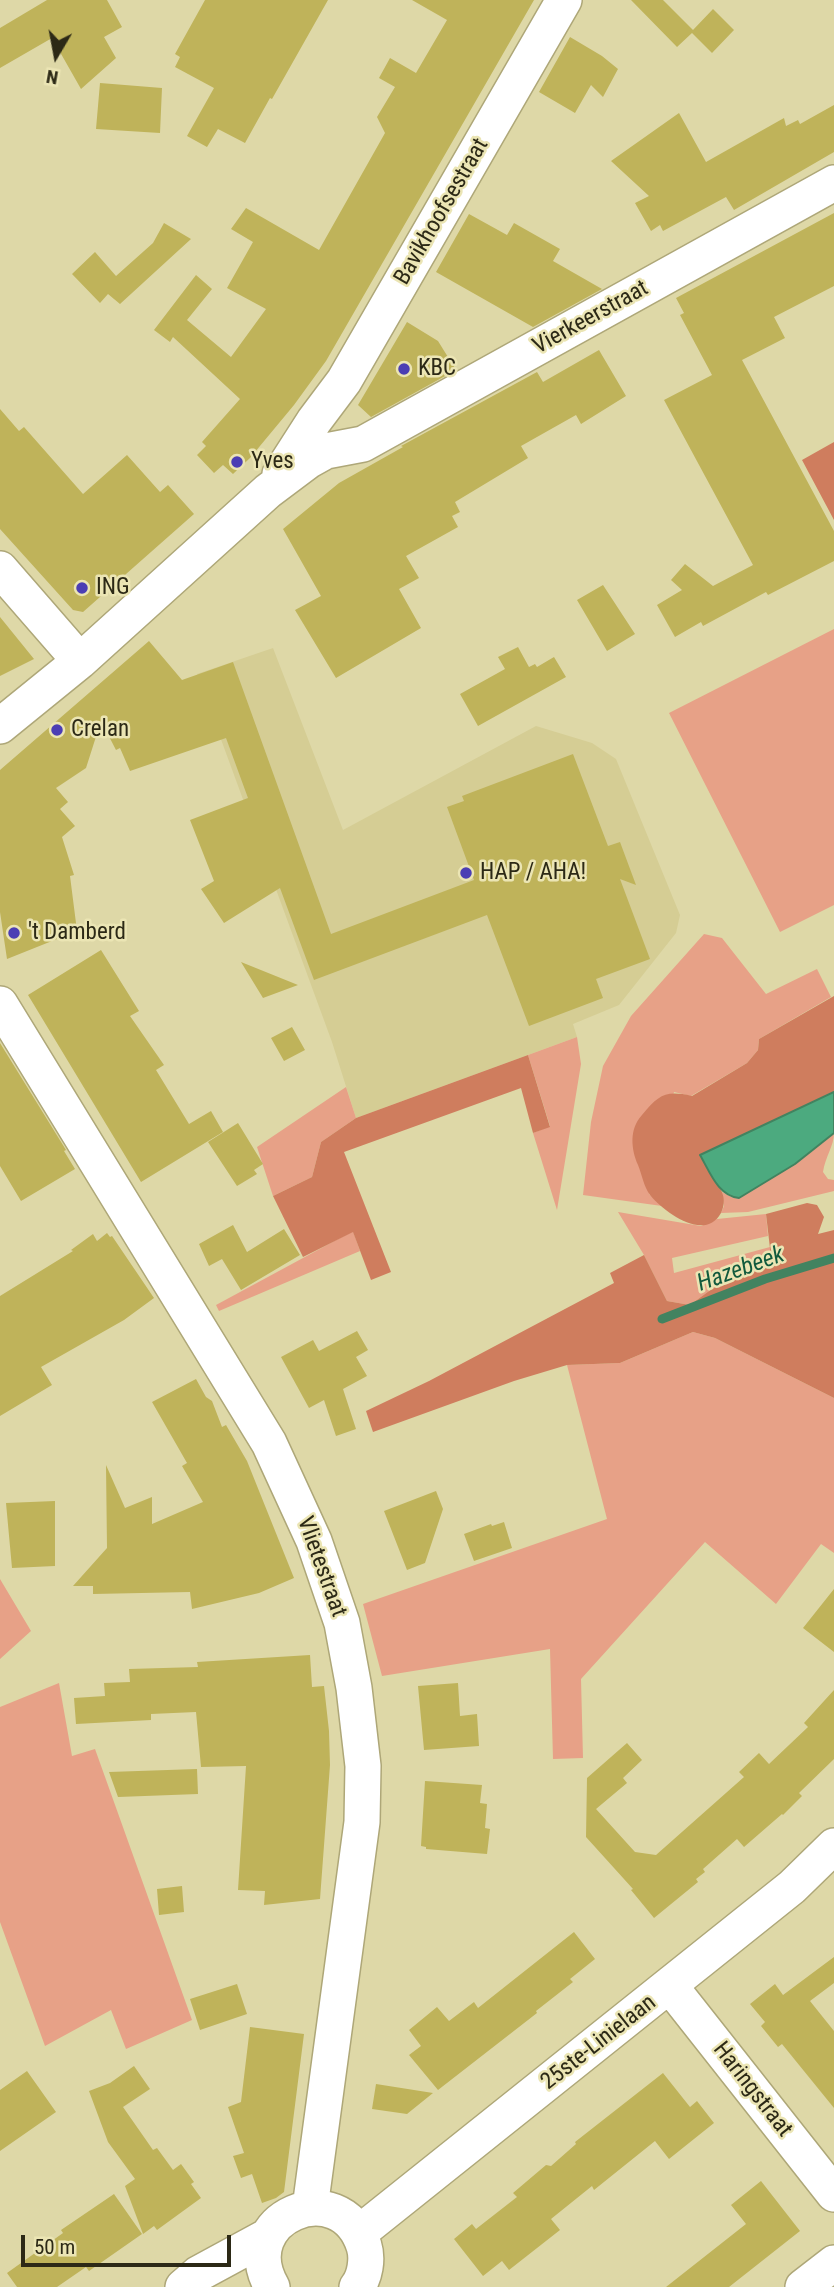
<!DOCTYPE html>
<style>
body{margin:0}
#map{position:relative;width:834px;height:2287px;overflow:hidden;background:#ded8a7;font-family:"Roboto Condensed",sans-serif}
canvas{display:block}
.north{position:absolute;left:21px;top:21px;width:70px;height:70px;-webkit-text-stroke:5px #ebe5b4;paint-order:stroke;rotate:190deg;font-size:19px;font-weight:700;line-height:28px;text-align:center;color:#2c2916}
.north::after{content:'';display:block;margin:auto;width:24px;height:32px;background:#2c2916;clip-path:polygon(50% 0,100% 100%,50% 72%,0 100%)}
.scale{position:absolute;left:21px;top:2235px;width:210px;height:32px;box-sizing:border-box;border:4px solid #2c2916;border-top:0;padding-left:9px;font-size:21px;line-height:24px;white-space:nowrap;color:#2c2916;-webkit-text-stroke:5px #ebe5b4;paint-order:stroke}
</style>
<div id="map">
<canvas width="834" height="2287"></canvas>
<div class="north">N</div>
<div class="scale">50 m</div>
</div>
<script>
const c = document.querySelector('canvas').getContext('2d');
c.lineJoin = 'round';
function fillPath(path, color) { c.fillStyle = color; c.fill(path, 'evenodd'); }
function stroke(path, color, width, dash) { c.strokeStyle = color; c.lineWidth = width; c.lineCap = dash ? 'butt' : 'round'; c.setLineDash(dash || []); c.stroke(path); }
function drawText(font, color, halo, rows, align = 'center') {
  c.font = font + ' "Roboto Condensed",sans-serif'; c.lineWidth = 5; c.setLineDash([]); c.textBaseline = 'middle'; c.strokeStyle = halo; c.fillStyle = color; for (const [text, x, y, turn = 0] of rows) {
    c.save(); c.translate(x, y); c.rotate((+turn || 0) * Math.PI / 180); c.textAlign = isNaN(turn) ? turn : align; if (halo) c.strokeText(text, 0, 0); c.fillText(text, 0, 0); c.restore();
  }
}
fillPath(new Path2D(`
 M273,648L343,830L536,726L592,743L616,759L680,915L676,933L619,1005L573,1024L577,1037L356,1118L332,1042L197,674Z`), '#d5cd94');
fillPath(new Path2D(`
 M834,629V905L780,932L669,713Z
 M704,934L722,938L766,994L817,969L831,997L759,1039L758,1050L747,1063L691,1096L674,1092L649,1194L662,1206L583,1195L591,1122L603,1066L631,1016Z
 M577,1037L581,1064L557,1210L533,1133L550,1126L528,1055Z
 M346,1087L356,1118L321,1142L312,1177L273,1196L257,1147Z
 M834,1133C834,1146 825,1157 823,1172L828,1179L834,1180V1191L748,1212L721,1213L724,1206L722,1192L732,1197L739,1198L795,1164Z
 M618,1212L701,1226L717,1219L766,1214L768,1236L672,1258L674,1273L770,1247L772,1256L724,1280L690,1305L667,1301L644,1255Z
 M353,1231L360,1251L219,1311L216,1305Z
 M693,1332L715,1338L834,1398V1553L821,1544L776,1604L705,1542L581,1679L583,1758L553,1759L550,1649L382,1676L363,1604L607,1519L567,1365L620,1363Z
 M0,1579L31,1631L0,1659Z
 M59,1683L72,1756L95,1749L192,2020L126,2049L111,2010L45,2046L0,1922V1707Z`), '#e7a187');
fillPath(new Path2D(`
 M834,442V520L802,460Z
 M834,996V1092L700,1155C707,1167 717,1180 722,1192C725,1200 724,1206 721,1213C705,1242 665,1213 650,1195C644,1187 642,1175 638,1165C631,1149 629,1129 642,1115C659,1095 665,1090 692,1096L747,1063L758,1050L759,1039Z
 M528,1055L550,1127L533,1133L521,1088L344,1152L391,1272L371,1280L353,1232L303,1257L273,1196L312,1177L321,1142L356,1118Z
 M807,1203L817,1205L824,1217L818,1234L834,1230V1398L715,1338L693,1332L620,1363L567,1365L514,1381L373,1432L366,1411L429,1381L614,1283L610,1273L644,1255L667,1301L690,1305L724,1280L771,1257L766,1214Z`), '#cf7d5e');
const water = new Path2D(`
 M834,1092V1133L795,1164L739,1198C718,1196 710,1172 700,1155Z`);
fillPath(water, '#4caa7f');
stroke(water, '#428360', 2);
stroke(new Path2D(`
 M662,1319L765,1279L834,1258`), '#428360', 9);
fillPath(new Path2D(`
 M47,0H107L122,27L104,37L116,58L81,89L52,38L0,68V28Z
 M205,0H328L272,99L270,98L245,143L218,129L207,147L187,136L214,88L175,67L180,57L175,54Z
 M412,0H534L326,361L294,405L250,458L233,474L223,465L214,473L197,455L206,446L202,442L240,399L173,337L170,342L154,330L196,275L212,289L187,320L231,357L266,309L227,288L253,242L231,229L246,208L319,250L385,133L377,117L395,87L379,78L390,58L416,73L447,20Z
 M631,0H663L693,30L713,9L734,30L712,53L692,33L677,47Z
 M570,37L602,56L618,69L603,97L591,85L575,113L539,92Z
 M100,83L162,88L160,133L96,129Z
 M834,105V152L734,210L726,197L663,231L660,225L651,231L635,203L649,196L611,161L679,113L706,162L784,118L786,126L798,120L800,124Z
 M834,213V286L774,317L785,338L742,360L834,531V561L768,595L766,592L703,626L701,622L675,637L657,605L682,590L671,580L685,564L713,586L753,565L664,400L712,375L680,315L684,313L676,298Z
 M469,214L507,235L514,223L560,249L553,261L602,289L533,327L436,272Z
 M164,223L191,239L120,304L108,294L100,303L72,274L95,252L116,276L153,243Z
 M407,322L438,341L456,370L371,417L358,405Z
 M599,350L626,396L581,424L576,415L521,446L528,458L455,502L460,512L452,516L458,527L406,556L419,578L399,589L421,628L336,678L295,610L321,596L283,529L339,483L403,447L401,446L537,372L543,382Z
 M0,409L19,431L24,427L83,494L127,455L160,492L168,485L194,514L83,612L73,610L0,529Z
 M603,585L635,634L607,651L577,600Z
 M0,617L34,659L0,676Z
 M149,641L182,680L233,662L331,934L474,880L447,807L464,801L462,796L573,754L608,846L620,842L636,885L620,879L650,959L596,979L603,998L529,1026L487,915L314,980L280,888L224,923L201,889L214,881L190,820L248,798L226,738L130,771L120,748L116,750L101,721L86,768L56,788L68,802L60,809L75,826L62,837L74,875L70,876L77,931L7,959L0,912V770Z
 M518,647L529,667L535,664L537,667L554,657L566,677L478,726L460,694L505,669L498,657Z
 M101,950L139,1011L130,1016L164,1065L156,1070L189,1124L211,1111L223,1132L141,1182L28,995Z
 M241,962L298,985L263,998Z
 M292,1027L305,1050L284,1061L271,1038Z
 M0,1043L66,1150L64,1151L75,1169L21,1201L0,1166Z
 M238,1123L263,1164L254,1170L257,1174L237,1186L208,1142Z
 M233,1225L247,1252L284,1229L300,1255L241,1290L222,1259L209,1266L199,1244Z
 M107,1233L110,1237L112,1236L154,1298L124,1320L41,1367L52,1385L0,1416V1296L73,1251L71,1250L93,1234L97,1241Z
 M357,1331L368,1350L356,1357L367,1376L343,1389L356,1429L336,1436L324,1400L309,1408L281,1357L313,1340L319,1351Z
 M196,1379L206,1397L212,1401L222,1427L226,1425L247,1461L294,1578L259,1593L192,1609L190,1592L93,1594V1586H73L107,1548L106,1465L125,1508L152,1497V1524L203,1502L182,1466L187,1463L152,1402Z
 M436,1491L443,1509L425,1563L407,1570L384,1511Z
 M55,1501V1566L12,1568L6,1503Z
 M504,1522L512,1548L474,1561L464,1534L491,1524L492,1526Z
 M834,1589V1652L803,1628Z
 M310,1655L312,1687L324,1686L329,1731L330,1765L320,1899L264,1905L265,1891L238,1890L246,1766L201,1767L196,1712L151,1714V1720L76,1724L74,1698L105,1696L104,1683L130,1682L129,1669L198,1667L197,1662Z
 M458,1683L460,1716L477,1714L479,1746L424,1750L418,1686Z
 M834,1690V1759L799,1793L802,1796L783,1815L782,1814L744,1847L737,1839L703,1869L705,1872L696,1879L698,1882L654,1918L631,1890L633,1889L586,1837L587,1778L627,1743L642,1760L623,1778L627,1783L596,1809L635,1852L656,1855L744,1777L739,1772L759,1753L769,1764L808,1727L804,1723Z
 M197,1769L198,1794L118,1797L109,1772Z
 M425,1781L482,1785L480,1803L487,1804L485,1828L490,1829L487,1854L426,1849V1847L421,1846Z
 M182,1886L184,1912L159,1915L157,1889Z
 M574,1932L595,1959L570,1979L573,1982L536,2011L537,2013L438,2090L409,2055L421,2046L409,2030L437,2007L449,2021L474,2002L478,2008Z
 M834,1957V1983L810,2001L834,2031V2108L782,2044L778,2047L761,2026L765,2022L750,2004L775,1984L783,1995Z
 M237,1984L247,2014L200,2030L190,1999Z
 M250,2027L304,2034L284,2192L276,2198L262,2203L252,2174L241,2178L233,2156L244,2153L228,2107L241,2102Z
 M134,2066L150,2089L123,2107L153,2150L157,2148L173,2170L181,2164L194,2182L191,2184L201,2198L157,2230L154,2226L143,2234L125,2186L135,2179L108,2142L89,2091L110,2083Z
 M27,2071L56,2112L0,2151V2090Z
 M663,2073L690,2107L697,2101L714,2123L669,2159L655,2141L594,2190L592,2186L551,2219L560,2230L509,2270L502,2261L483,2276L454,2239L472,2224L476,2229L517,2197L513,2193L546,2165L551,2166L576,2144L575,2142Z
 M376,2084L433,2093L407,2114L372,2109Z
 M761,2181L800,2231L729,2287H666L746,2224L731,2205Z
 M114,2194L142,2234L89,2271L86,2267L57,2287H17L7,2273L63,2233L61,2230Z`), '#bfb35a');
const minor = new Path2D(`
 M280,474L314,421L344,381L564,0
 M0,569L80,661
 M0,726L80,661L268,491L308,461L326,451L363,444L834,183
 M0,1004L269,1443L314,1541L342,1623L354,1688L363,1766L362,1822L310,2208
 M670,1986L834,2194
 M359,2233L792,1887L834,1846
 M183,2287L198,2274L268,2236
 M272,2287C232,2218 340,2172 364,2246C368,2259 365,2277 357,2287
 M803,2287L834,2263`);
stroke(minor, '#aea778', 38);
stroke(minor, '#fff', 35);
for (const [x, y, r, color] of [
 [404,369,7,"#4b3eb4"],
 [237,462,7,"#4b3eb4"],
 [82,588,7,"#4b3eb4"],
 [57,730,7,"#4b3eb4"],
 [466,873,7,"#4b3eb4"],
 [14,933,7,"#4b3eb4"]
]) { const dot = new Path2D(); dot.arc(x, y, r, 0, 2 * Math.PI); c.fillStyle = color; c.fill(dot); stroke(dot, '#ebe5b4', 2.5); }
drawText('23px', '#2c2916', '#ebe5b4', [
 ["Bavikhoofsestraat",442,212,-60],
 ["Vierkeerstraat",591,318,-29],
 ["Vlietestraat",321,1567,70],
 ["25ste-Linielaan",599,2043,-38],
 ["Haringstraat",752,2090,52]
]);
drawText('23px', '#2c2916', '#ebe5b4', [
 ["KBC",418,369],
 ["Yves",251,462],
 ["ING",96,588],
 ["Crelan",71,730],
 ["HAP / AHA!",480,873],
 ["'t Damberd",28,933]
], 'left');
drawText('italic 24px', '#115a3d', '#ebe5b4', [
 ["Hazebeek",741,1270,-20]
]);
</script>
